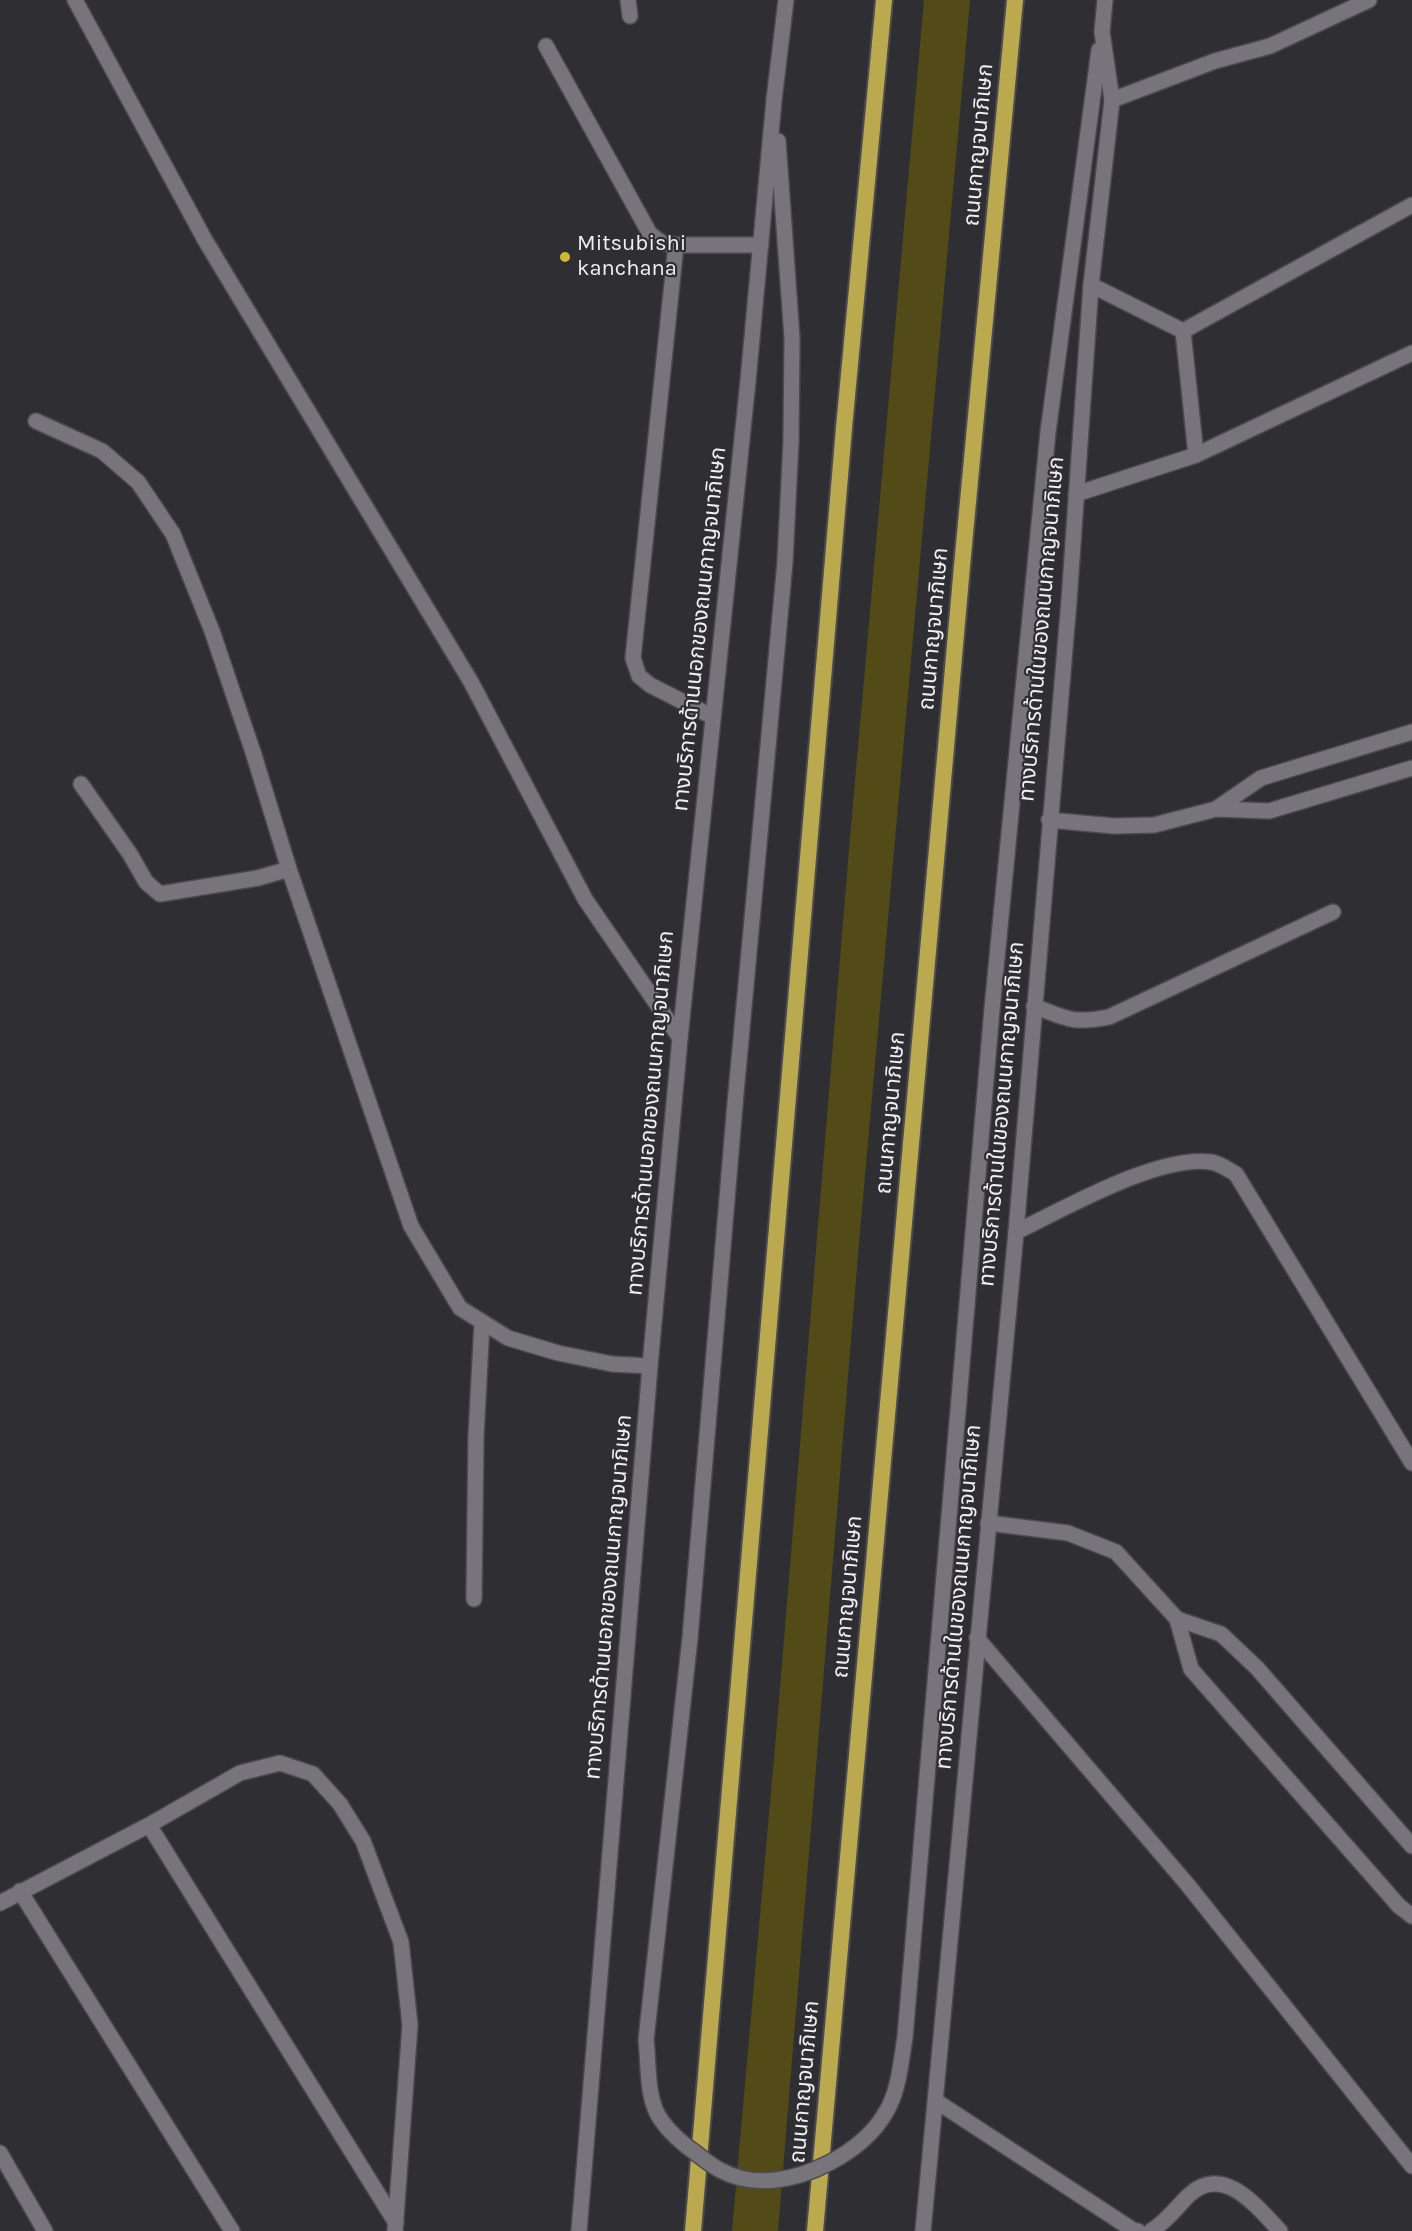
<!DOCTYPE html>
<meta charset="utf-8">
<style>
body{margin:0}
canvas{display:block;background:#2f2e33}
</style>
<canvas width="1412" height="2231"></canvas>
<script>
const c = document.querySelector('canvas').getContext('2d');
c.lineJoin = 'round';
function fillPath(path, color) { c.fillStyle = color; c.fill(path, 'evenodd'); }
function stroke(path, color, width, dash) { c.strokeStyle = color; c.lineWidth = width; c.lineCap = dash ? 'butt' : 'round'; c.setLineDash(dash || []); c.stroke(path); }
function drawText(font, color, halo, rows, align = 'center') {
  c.font = font + ' Karla,"Noto Sans Thai",sans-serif'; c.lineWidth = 4.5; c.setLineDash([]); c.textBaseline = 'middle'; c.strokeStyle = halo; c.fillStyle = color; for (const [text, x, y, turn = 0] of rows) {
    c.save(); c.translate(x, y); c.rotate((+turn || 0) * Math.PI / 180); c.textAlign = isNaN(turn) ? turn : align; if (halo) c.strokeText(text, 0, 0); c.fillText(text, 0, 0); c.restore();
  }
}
fillPath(new Path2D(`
 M924,0H970L859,1243L778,2231H732L777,1724L849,849Z`), '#524a17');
const service = new Path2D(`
 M75,0L205,240L471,682L585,899L680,1038
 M628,0L630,16
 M546,46L650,234L662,243L676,245H761
 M676,245L633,658L639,676L650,685L713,717
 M1183,331L1412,205
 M1196,455L1412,353
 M1076,494L1196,455L1183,331L1091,285
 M149,1825L396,2223
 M20,1891L232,2231
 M0,1903L149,1825L240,1773L280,1763L313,1774L340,1804L363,1841L401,1942L410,2025L395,2231
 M0,2153L45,2231`);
const minor = new Path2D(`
 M1112,100L1215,61L1270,46L1369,0
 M36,421L102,451L138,482L173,534L212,631L253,752L289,869L411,1226L460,1308L508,1338L558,1353L612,1364L650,1366
 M81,784L130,854L146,882L160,894L258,878L289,869
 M1216,809L1261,778L1412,732
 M1049,820L1114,826L1154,825L1216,809L1269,811L1412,768
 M1034,1006C1067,1019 1073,1024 1109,1017L1333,912
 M1016,1232C1066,1208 1157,1155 1211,1162C1219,1163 1229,1170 1236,1174L1412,1463
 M988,1523L1068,1533L1116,1552L1177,1619L1191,1669L1399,1906L1412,1916
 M474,1599L476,1436L482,1323
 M1177,1619L1221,1634L1257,1668L1412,1846
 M977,1638L1187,1884L1412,2166
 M936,2101L1133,2230L1138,2231
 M1151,2231C1166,2222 1176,2208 1188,2196C1223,2162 1257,2207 1280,2231`);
const secondary = new Path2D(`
 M992,1009L1048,432L1099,50
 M735,1104L785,562L791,441L792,338L778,141
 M579,2231L650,1366L680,1038L748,381L774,100L786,0
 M923,2231L1016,1232L1069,601L1091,285L1112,100L1102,32L1105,0`);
const trunk = new Path2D(`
 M693,2231L844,428L884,0
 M815,2231L962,566L1015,0`);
stroke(service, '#4b4a4f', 18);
stroke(minor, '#4b4a4f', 18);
stroke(secondary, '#4b4a4f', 18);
stroke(trunk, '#4b4a4f', 20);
stroke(service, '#77757b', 15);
stroke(minor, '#77757b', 15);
stroke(secondary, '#77757b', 15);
stroke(trunk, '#baa94e', 16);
const secondaryBridge = new Path2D(`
 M735,1104L690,1638L646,2040C649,2064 646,2099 661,2120C671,2134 684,2145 697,2154C705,2160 712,2166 720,2170C755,2189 796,2180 829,2163C852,2151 873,2135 886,2112C899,2091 901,2061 905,2037L992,1009`);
stroke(secondaryBridge, '#4b4a4f', 18, []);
stroke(secondaryBridge, '#77757b', 15);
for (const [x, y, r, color] of [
 [565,257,6,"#ceb837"]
]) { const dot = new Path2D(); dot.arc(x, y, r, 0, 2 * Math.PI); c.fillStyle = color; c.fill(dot); stroke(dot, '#2f2e33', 2); }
drawText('22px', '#f0eff3', '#2f2e33', [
 ["ถนนกาญจนาภิเษก",979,145,-85],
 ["ทางบริการด้านนอกของถนนกาญจนาภิเษก",700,629,-84],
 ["ถนนกาญจนาภิเษก",934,629,-85],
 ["ทางบริการด้านในของถนนกาญจนาภิเษก",1042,629,-85],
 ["ทางบริการด้านนอกของถนนกาญจนาภิเษก",651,1113,-85],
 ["ถนนกาญจนาภิเษก",891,1113,-85],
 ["ทางบริการด้านในของถนนกาญจนาภิเษก",1002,1114,-85],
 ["ทางบริการด้านนอกของถนนกาญจนาภิเษก",609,1597,-85],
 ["ถนนกาญจนาภิเษก",848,1597,-85],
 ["ทางบริการด้านในของถนนกาญจนาภิเษก",959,1597,-85],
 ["ถนนกาญจนาภิเษก",805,2082,-85]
]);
drawText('22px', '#f0eff3', '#2f2e33', [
 ["Mitsubishi",577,244],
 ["kanchana",577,269]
], 'left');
</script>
